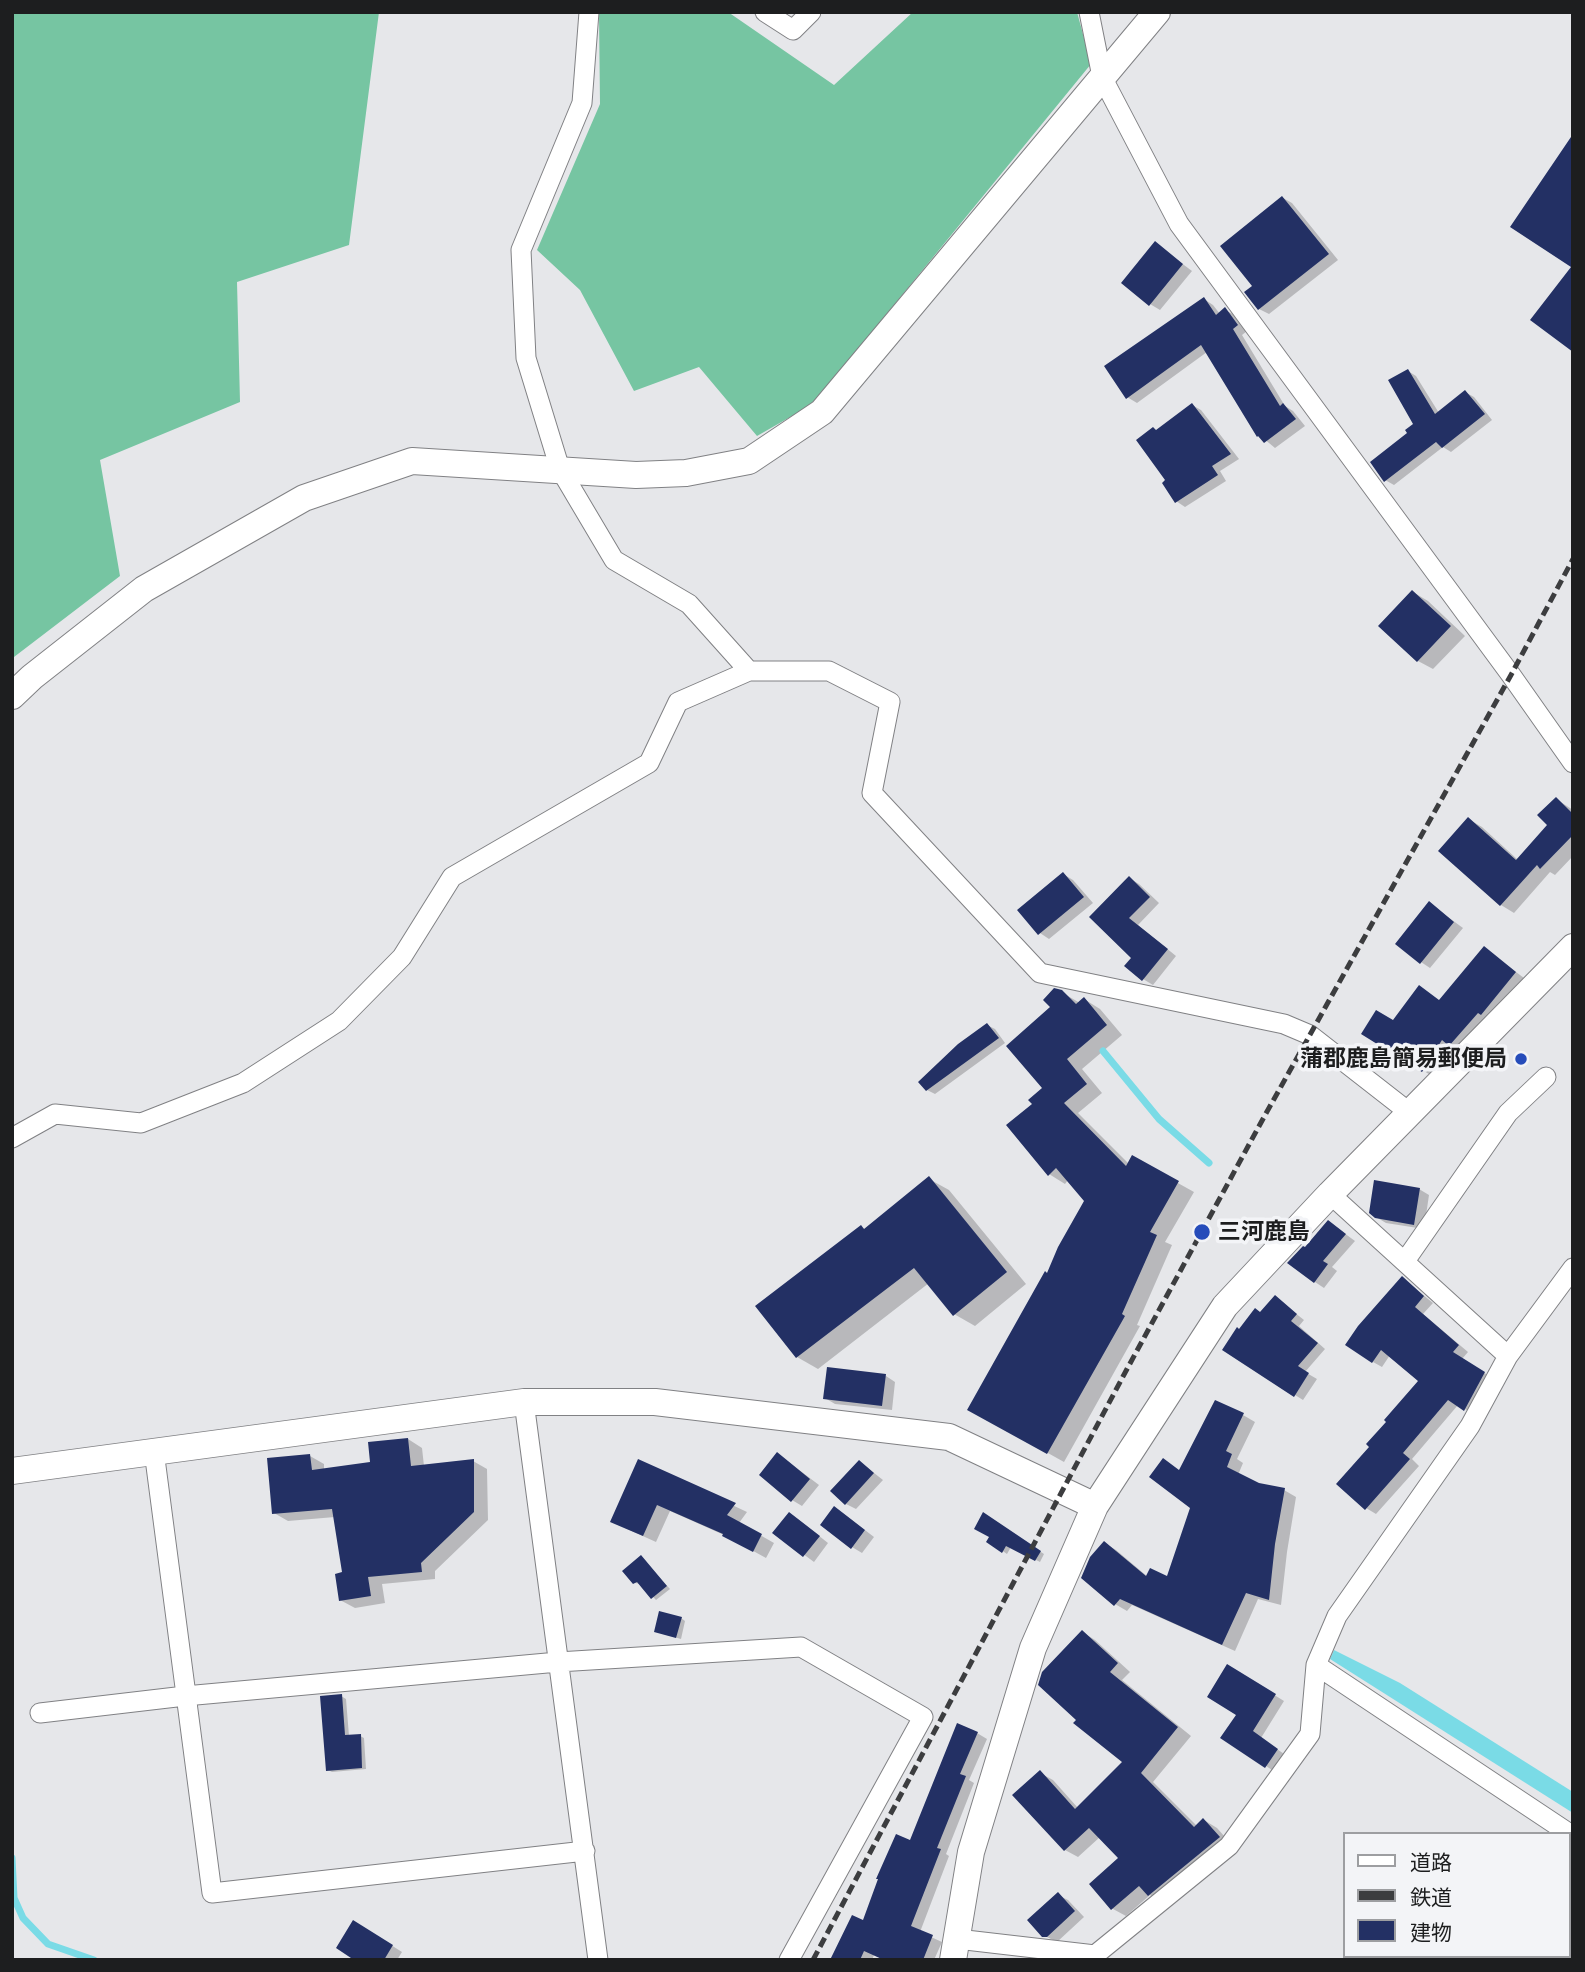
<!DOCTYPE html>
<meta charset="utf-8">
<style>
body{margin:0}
#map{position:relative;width:1585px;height:1972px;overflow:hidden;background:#e6e7ea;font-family:"Open Sans","Noto Sans JP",sans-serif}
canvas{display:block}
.frame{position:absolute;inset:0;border:14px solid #1d1e1f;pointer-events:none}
.legend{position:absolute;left:1343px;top:1832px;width:228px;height:126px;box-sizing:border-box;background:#f3f4f7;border:2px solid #9d9ea1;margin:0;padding:9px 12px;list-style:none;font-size:21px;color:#1d1e1f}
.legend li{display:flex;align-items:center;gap:14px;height:35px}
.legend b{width:35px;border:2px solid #9d9ea1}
</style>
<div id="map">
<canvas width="1585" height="1972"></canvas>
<div class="frame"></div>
<ul class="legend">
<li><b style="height:9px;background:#fff"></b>道路</li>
<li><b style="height:9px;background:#3c3d3f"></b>鉄道</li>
<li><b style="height:19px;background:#233064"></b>建物</li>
</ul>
</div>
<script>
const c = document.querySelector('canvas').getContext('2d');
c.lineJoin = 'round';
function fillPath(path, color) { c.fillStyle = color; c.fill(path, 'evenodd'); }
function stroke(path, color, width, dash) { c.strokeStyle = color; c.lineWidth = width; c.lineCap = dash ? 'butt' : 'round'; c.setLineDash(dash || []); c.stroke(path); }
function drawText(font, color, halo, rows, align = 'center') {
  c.font = font + ' "Open Sans","Noto Sans JP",sans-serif'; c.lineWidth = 7; c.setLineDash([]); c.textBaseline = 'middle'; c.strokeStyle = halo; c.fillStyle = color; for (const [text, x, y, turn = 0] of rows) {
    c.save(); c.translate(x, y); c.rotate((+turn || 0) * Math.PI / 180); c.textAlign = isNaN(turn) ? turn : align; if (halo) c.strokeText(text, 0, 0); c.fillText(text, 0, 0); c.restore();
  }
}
fillPath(new Path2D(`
 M12,12H379L349,245L237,282L240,402L100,460L120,576L14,657L12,656Z
 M599,12H728L834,85L913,12H1077L1091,64L813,404L757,436L699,367L634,391L580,290L537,250L600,104Z`), '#76c5a2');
fillPath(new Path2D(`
 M1334,1650L1400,1683L1573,1792V1813L1330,1659Z`), '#7adbe6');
fillPath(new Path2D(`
 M1283,198L1292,203L1338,260L1269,314L1259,309L1255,286Z
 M1156,244L1192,271L1160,310L1150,304Z
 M1204,299L1213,305L1220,314L1225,310L1235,315L1247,331L1242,335L1285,406L1293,411L1305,426L1275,448L1263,438L1207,352L1137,403L1127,397Z
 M1408,371L1416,376L1439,413L1465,392L1474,397L1492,420L1451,452L1443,447L1394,485L1385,480L1416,425Z
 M1192,405L1201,410L1239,459L1220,471L1226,481L1185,507L1176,501L1168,481L1157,431Z
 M1413,592L1428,601L1465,636L1433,669L1418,661Z
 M1556,799L1573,810V856L1555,875L1550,872L1514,913L1501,905L1468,819L1482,827L1518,860L1549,825Z
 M1063,874L1073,880L1093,903L1049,939L1040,933Z
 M1129,878L1139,884L1159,903L1138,925L1176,956L1153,985L1143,979L1133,958L1091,917Z
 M1430,904L1463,928L1430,968L1421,962Z
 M1484,948L1524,978L1460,1050L1451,1045L1432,1076L1363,1033L1441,1002Z
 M1061,992L1080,1003L1084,999L1100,1009L1122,1035L1082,1069L1102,1093L1078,1113L1129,1164L1133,1158L1194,1192L1165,1242L1172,1245L1137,1325L1140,1326L1064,1462L969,1409L1048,1275L1086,1201L1068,1180L1065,1184L1049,1174L1034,1104L1045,1088L1053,1007Z
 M987,1025L995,1029L1005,1043L935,1094L927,1090Z
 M929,1179L949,1190L1026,1284L975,1326L954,1314L929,1283L818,1369L797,1357L861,1227L866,1230Z
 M1419,1189L1429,1195L1424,1229L1386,1223L1376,1217Z
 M1329,1222L1355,1241L1332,1267L1337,1271L1324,1288L1315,1282L1306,1249Z
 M1402,1278L1433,1303L1423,1314L1468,1352L1462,1359L1494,1379L1475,1415L1458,1405L1412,1459L1419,1466L1376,1514L1366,1508L1372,1447L1420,1380L1390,1355L1382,1367L1373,1362Z
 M1275,1297L1304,1320L1299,1326L1325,1349L1305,1372L1317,1379L1303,1400L1295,1395L1240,1331L1261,1313Z
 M886,1376L895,1382L892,1410L835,1404L825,1398Z
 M1243,1415L1255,1422L1237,1459L1243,1463L1238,1475L1258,1484L1284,1490L1296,1497L1287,1552L1281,1605L1258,1599L1235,1651L1132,1605L1127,1611L1115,1604L1104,1543L1116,1550L1148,1577L1168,1579L1192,1508L1181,1471Z
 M408,1439L422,1448L424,1466L473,1461L487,1469L488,1520L435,1571V1579L382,1584L385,1603L355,1608L340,1600L344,1574L335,1517L288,1521L274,1513L310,1456L324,1464V1470L372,1463Z
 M778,1454L819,1485L802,1506L792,1500Z
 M639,1461L747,1512L739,1523L774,1543L766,1558L724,1535L670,1511L656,1542L625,1528Z
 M860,1462L883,1480L856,1509L846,1504Z
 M844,1514L874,1537L862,1553L852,1547Z
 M984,1515L1044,1554L1040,1562L1011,1547L1007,1554L988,1541L991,1537Z
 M799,1520L828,1543L814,1562L775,1533Z
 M641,1557L670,1589L656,1600L641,1584L635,1583Z
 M681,1618L685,1621L681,1639L660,1633Z
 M1082,1632L1095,1640L1130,1672L1122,1680L1191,1736L1153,1782L1197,1826L1204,1820L1217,1828L1232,1845L1162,1903L1150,1895L1126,1916L1113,1909L1091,1884L1121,1859L1100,1837L1078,1857L1065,1850L1040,1773L1053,1780L1078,1808L1125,1762Z
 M1228,1666L1284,1701L1261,1738L1287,1756L1275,1772L1223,1737L1238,1714Z
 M341,1696L346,1699L349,1736H360L364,1738L366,1769L332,1772L328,1770Z
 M977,1733L987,1739L969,1780L974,1783L946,1854L949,1856L920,1932L942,1942L934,1960H885L874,1955L872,1960H832L864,1923Z
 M1058,1895L1068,1900L1084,1917L1057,1942L1043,1935Z
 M364,1928L402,1952L397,1960H357Z`), '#0003');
stroke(new Path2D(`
 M1103,1051L1159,1119L1209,1163
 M12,1858L14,1898L23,1918L48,1944L94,1960`), '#7adbe6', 7);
fillPath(new Path2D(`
 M1573,134V352L1530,320L1571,267L1510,227Z
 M1282,196L1329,254L1258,310L1244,292L1252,286L1220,246Z
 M1155,241L1183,264L1149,306L1121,283Z
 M1204,297L1216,315L1225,307L1238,325L1233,329L1280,406L1283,403L1296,419L1264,443L1258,436L1257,437L1201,345L1126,399L1104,366Z
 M1408,369L1435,414L1465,390L1485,414L1442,448L1436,442L1384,482L1370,462L1407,433L1405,430L1413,424L1388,380Z
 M1192,403L1231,454L1212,466L1218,475L1175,503L1162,483L1165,480L1136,440L1153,427L1156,430Z
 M1412,590L1451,626L1417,662L1378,626Z
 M1556,797L1573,814V835L1540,869L1537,865L1500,906L1438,851L1468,817L1516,860L1547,825L1537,815Z
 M1063,872L1084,897L1038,935L1017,910Z
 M1129,876L1150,897L1129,918L1168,949L1142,981L1124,966L1131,958L1089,917Z
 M1429,901L1454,922L1420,964L1395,944Z
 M1484,946L1516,972L1481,1015L1478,1013L1449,1046L1442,1040L1422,1072L1361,1034L1376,1010L1393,1020L1419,985L1439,1000Z
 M1054,988L1062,990L1076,1004L1084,997L1107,1025L1067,1059L1087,1084L1064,1103L1126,1166L1132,1155L1179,1181L1150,1232L1157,1235L1122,1314L1125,1316L1047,1454L967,1410L1045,1271L1047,1273L1058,1247L1084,1201L1056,1168L1048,1176L1006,1125L1032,1104L1028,1100L1042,1088L1006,1046L1050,1007L1043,1000Z
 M987,1023L999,1038L926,1091L918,1082L958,1044Z
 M929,1176L1007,1272L953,1316L914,1268L796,1358L755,1306L861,1225L864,1229Z
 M1374,1180L1420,1188L1414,1225L1375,1218L1369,1213Z
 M1328,1220L1346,1234L1323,1261L1328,1264L1314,1283L1287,1263L1303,1246L1305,1247Z
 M1402,1276L1424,1296L1415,1307L1459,1345L1453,1352L1485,1372L1464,1411L1448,1400L1403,1453L1410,1459L1365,1510L1336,1484L1369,1447L1366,1444L1386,1422L1384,1420L1418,1381L1381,1350L1372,1363L1345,1345L1358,1326Z
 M1275,1295L1297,1314L1291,1321L1318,1343L1298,1366L1309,1373L1294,1397L1222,1350L1237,1327L1239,1329L1255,1308L1260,1312Z
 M827,1367L886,1374L882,1406L823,1399Z
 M1215,1400L1244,1413L1226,1451L1232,1454L1227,1467L1259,1483L1285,1488L1275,1544L1269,1600L1246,1593L1222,1645L1120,1599L1114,1606L1081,1578L1090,1557L1104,1541L1146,1576L1150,1568L1167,1576L1190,1508L1149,1477L1163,1458L1179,1470Z
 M408,1438L411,1466L474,1459V1512L421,1563L422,1572L368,1577L371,1596L339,1601L335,1574L342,1572L332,1509L272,1514L267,1458L310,1454L312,1470L370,1462L368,1442Z
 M777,1452L810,1479L791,1502L759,1475Z
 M638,1459L736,1503L727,1515L762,1534L753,1552L722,1536L723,1534L657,1505L643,1536L610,1522Z
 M859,1460L874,1473L845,1505L830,1491Z
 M834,1506L865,1530L851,1549L820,1525Z
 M789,1512L820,1536L803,1557L772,1533Z
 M983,1512L1041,1551L1035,1561L1006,1546L1002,1553L986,1542L989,1537L974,1529Z
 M641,1555L667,1586L651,1599L637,1582L633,1584L622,1571Z
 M659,1611L682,1617L676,1638L654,1632Z
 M1082,1630L1118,1663L1110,1672L1178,1727L1141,1773L1194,1827L1203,1818L1220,1837L1148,1896L1139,1886L1111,1910L1089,1884L1118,1858L1089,1828L1064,1851L1012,1795L1040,1770L1075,1809L1122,1762L1073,1723L1076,1720L1038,1685L1042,1672Z
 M1227,1664L1276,1694L1253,1731L1278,1749L1265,1768L1220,1738L1236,1715L1207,1697Z
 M342,1694L345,1735L361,1734L362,1768L326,1771L320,1696Z
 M957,1723L978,1732L960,1774L966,1776L937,1848L941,1849L911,1926L933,1935L923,1960H884L864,1951L860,1960H830L852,1915L863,1920L878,1879H876L896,1834L910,1840Z
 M1058,1892L1075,1911L1047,1937H1042L1027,1920Z
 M353,1920L393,1945L384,1960H354L336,1948Z`), '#233064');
const street = new Path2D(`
 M589,12L582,103L521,250L526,358L560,469L614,560L689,604L749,671H829L890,702L872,793L1040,973L1284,1024L1310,1035L1410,1113
 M765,12L793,30L811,12
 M1089,12L1102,77L1179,224L1511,675L1573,763
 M12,1138L55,1114L141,1123L243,1083L339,1021L402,957L452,877L649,763L678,702L749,671
 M1330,1194L1508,1356
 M1405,1261L1508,1113L1546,1077
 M524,1402L598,1960
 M154,1451L212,1893L585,1851
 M1316,1665L1573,1836
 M40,1713L185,1696L558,1662L801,1647L923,1717L789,1960
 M957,1939L1095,1955L1229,1846L1310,1734L1316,1665L1337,1616L1470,1426L1508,1356L1573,1268`);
const secondary = new Path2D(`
 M12,696L32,677L144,589L304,498L412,461L636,475L686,473L749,461L822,412L1157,12
 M12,1471L524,1402H655L949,1437L1095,1506
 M953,1960L971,1852L1033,1648L1095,1506L1225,1306L1330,1194L1573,947`);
stroke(street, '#808184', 21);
stroke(secondary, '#808184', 28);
stroke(street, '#fff', 19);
stroke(secondary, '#fff', 26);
stroke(new Path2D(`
 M813,1960L1127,1369L1264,1117L1511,675L1573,559`), '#3c3d3f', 5, [10, 5]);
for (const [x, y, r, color] of [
 [1521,1059,7,"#264cba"],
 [1202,1232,9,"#264cba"]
]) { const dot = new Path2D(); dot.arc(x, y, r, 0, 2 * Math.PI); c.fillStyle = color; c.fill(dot); stroke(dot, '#f3f4f7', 2.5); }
drawText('bold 23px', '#1d1e1f', '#f3f4f7', [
 ["蒲郡鹿島簡易郵便局",1507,1059],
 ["三河鹿島",1218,1232,"left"]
], 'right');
</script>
